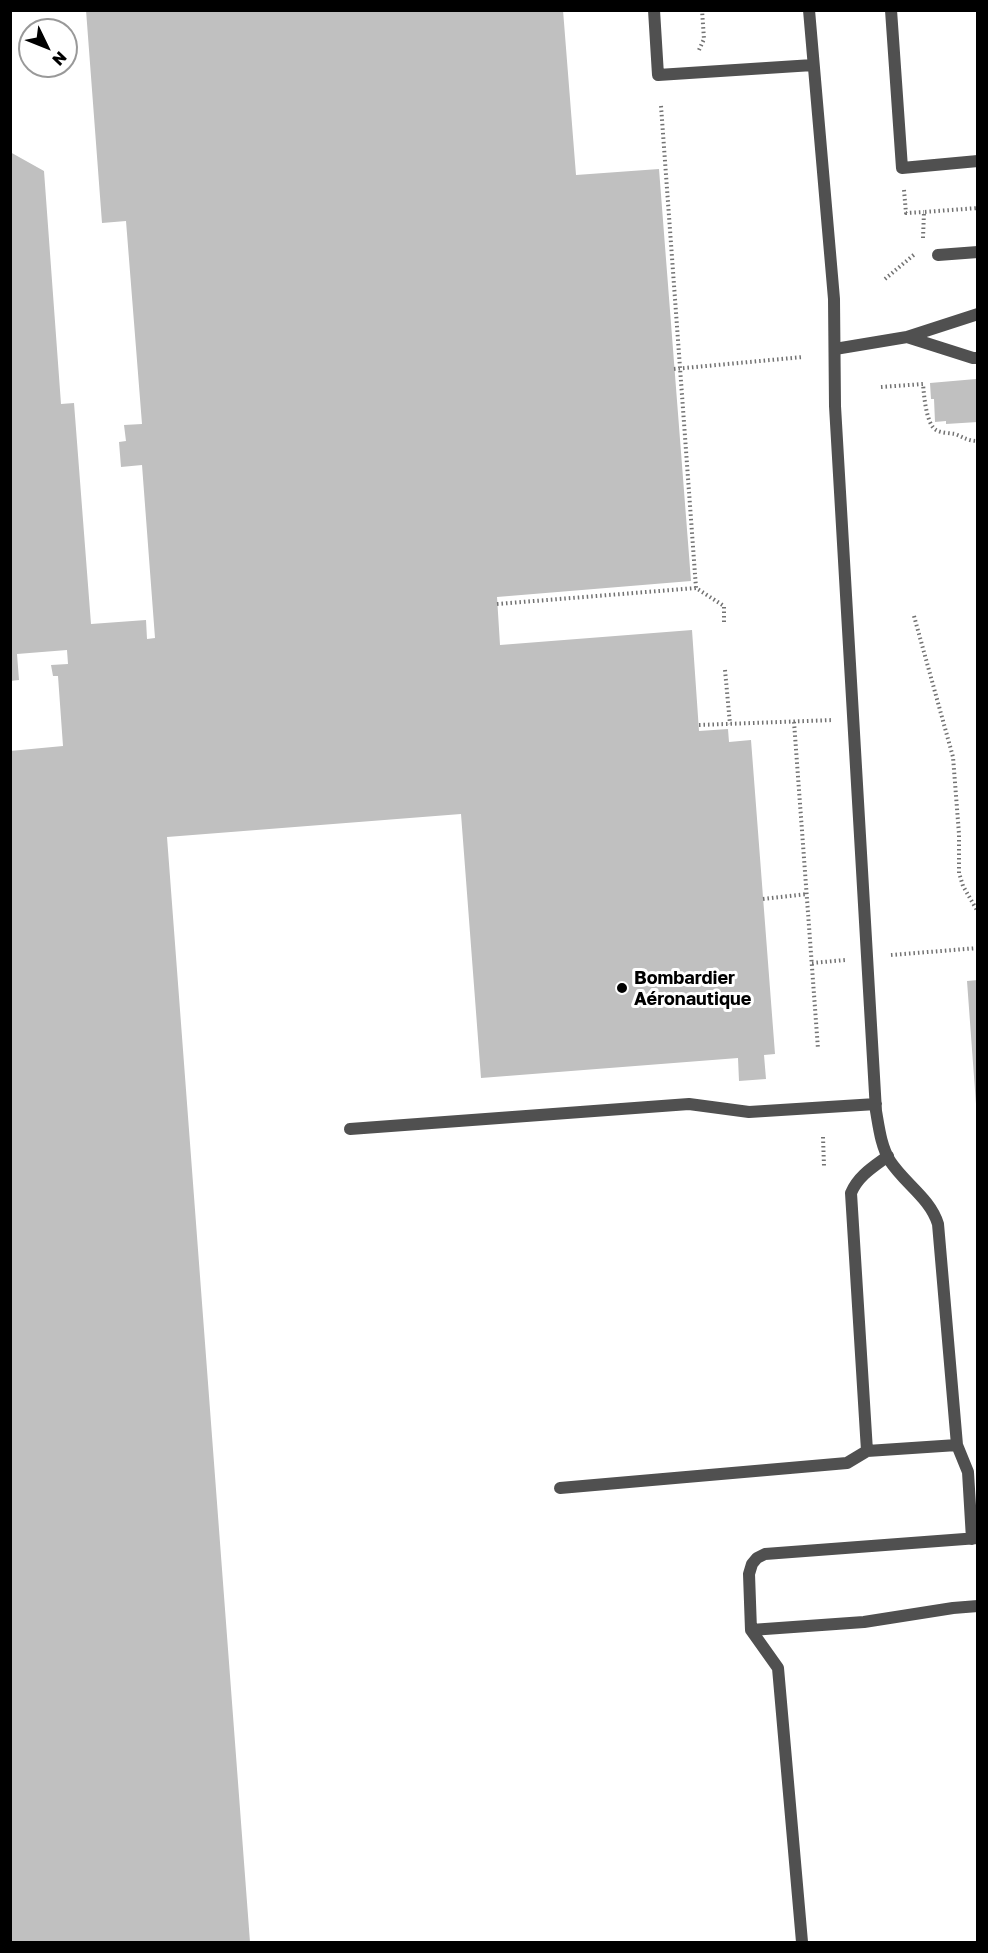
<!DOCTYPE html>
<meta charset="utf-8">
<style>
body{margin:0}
#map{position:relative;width:988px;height:1953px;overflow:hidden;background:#fff;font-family:"Golos Text",sans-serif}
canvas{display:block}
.frame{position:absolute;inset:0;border:12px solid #000;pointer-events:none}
.north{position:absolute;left:18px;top:18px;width:60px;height:60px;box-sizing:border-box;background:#fff;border:2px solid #999;border-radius:50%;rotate:133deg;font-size:16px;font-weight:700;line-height:24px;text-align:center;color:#000}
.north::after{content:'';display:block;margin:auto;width:21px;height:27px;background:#000;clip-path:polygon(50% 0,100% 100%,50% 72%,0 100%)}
</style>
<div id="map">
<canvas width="988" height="1953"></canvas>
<div class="frame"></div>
<div class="north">N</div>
</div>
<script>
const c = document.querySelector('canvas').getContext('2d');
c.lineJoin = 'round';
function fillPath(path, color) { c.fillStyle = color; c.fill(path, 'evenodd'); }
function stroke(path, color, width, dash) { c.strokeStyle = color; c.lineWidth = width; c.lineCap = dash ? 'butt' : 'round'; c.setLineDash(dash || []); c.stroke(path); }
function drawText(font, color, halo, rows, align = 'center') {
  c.font = font + ' "Golos Text",sans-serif'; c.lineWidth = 6; c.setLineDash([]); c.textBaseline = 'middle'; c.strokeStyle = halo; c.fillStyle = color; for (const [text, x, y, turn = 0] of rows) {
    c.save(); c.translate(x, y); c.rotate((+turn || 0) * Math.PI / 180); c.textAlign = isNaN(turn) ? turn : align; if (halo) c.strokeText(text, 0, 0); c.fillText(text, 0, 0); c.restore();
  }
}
fillPath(new Path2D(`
 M86,10H563L576,175L659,169L691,581L497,597L500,645L692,630L699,731L728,729L729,742L751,740L775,1054L764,1055L766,1079L739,1081L738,1058L481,1078L461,814L167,837L250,1942H10V751L63,746L58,676H53L51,665L68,664L67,650L17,654L19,680L10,681V152L44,171L61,404L74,403L91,624L146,620L147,639L155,638L142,465L121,467L119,442L126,441L124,425L142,424L126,221L102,223Z
 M976,379L978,422L946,424V421L935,422L934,399H931L930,383Z
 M978,980V1104H976L967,981Z`), '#c0c0c0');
stroke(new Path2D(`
 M699,50L704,39L702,10
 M661,106L696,588
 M904,190L906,213L924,212
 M923,238L924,212L978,208
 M885,279L916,253
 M674,369L803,357
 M881,387L923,384C924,395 926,424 936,430C941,433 949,433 955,434C963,437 968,441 978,441
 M497,604L696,588L724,606V624
 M914,616L953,757L959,834V873L963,886L978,912
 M725,670L730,724
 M794,722L818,1049
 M699,725L833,720
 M763,899L807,894
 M891,955L978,948
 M812,963L845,960
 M823,1137L824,1166`), '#727272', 4, [1.5, 3]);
stroke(new Path2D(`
 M654,10L658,75L813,65
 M809,10L834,299L835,406L876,1111C879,1128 881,1146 890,1161C905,1184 930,1198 938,1224L957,1445L968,1472L972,1539
 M891,10L902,168L978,161
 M938,255L978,252
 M907,337L973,358H978
 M835,349L907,337L978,314
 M350,1129L689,1104L749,1112L876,1104
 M888,1156C873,1167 858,1176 851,1193L867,1451L957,1445
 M560,1488L847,1463L867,1451
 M751,1630L864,1622L953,1608L978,1606
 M802,1942L778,1668L751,1630L749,1574L752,1564L757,1558L765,1554L978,1538`), '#505050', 12);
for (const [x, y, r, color] of [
 [622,988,6,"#000"]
]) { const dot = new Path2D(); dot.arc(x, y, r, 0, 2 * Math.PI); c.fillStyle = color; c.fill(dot); stroke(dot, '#fff', 2); }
drawText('bold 18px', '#000', '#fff', [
 ["Bombardier",634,978],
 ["Aéronautique",634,999]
], 'left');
</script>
